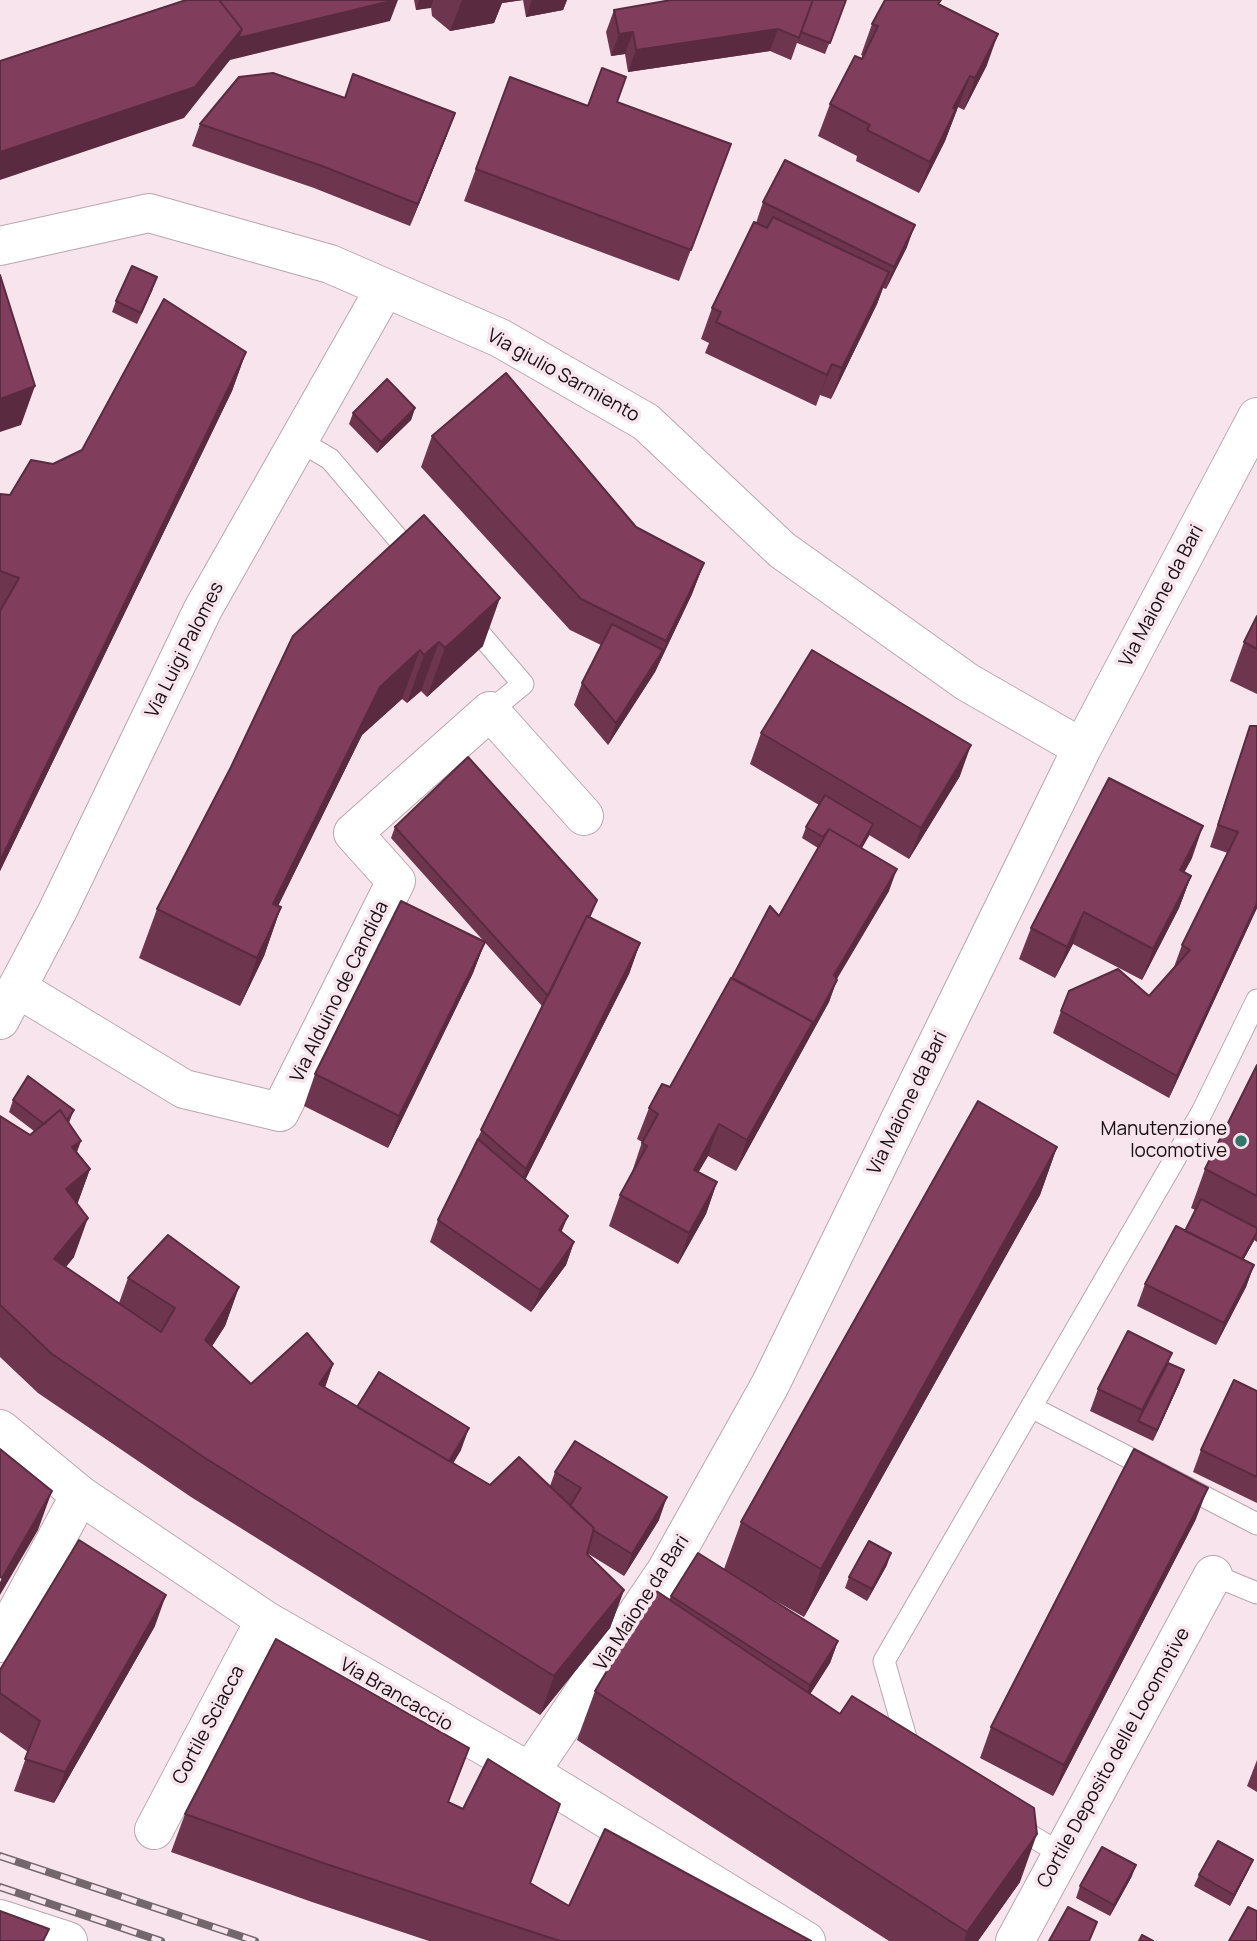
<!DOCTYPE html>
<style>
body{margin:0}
canvas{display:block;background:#f8e4ec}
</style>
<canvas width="1257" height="1941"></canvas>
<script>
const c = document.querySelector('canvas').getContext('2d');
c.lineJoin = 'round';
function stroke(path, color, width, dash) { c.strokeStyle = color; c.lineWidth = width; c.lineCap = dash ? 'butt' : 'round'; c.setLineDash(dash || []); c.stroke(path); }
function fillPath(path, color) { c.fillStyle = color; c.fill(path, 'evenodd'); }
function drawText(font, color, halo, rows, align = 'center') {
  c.font = font + ' Manrope,sans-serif'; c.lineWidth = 7; c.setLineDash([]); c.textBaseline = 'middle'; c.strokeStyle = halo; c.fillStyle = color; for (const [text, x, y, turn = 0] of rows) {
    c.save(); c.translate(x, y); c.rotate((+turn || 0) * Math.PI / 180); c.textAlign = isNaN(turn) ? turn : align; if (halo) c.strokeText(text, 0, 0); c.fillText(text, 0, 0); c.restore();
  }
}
const service = new Path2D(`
 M298,440L330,459L417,561
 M468,620L523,684L490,711
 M1031,1407L1257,1524
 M1213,1575L1257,1593
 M910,1752L884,1661L1202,1112L1257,1000
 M1012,1824L1061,1854`);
const minor = new Path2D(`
 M0,246L149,213L330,264L500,338L646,422L782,550L967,682L1082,748
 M17,988L184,1089L280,1112L396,881L353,833L490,711L584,816
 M0,1020L57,912L203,609L385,288
 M0,1429L80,1495L265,1620L530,1772L806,1941
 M0,1643L80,1495
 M530,1772L666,1571L770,1385L1082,748L1257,417
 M154,1830L265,1620
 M0,1919L68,1941
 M1015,1941L1213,1575`);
stroke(service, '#baa7ae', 23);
stroke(minor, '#baa7ae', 40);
stroke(service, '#fff', 21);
stroke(minor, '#fff', 38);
const rail = new Path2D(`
 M0,1856L255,1941
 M0,1887L161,1941`);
stroke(rail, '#74676c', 8);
stroke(rail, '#f8e4ec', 5, [16]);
fillPath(new Path2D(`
 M414,0H523L502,3L494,23L450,31L432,16L431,7L416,10Z
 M523,0H567L563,10L526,17Z
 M846,0L825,54L797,43L791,60L770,51L628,72L625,54L611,56L606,32L614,10Z
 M939,4L987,65L964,110L958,107L945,141L919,193L856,161L857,156L818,136L830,104L863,56L861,55L872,24Z
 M353,74L447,135L410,226L314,188L192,146L200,124L345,97Z
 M510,77L588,106L617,102L731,144L679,281L464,201Z
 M763,202L907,247L886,289L883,288L877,304L831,399L820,395L816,406L705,353L709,343L701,339L712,308L756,223Z
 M153,289L137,324L112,312L116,301Z
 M246,352L232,391L0,871V494L10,495L53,464L82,450Z
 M415,408L411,420L377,453L349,424L353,413Z
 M432,436L636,527L704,563L692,594L655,672L608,745L574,705L582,683L601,645L570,630L421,467Z
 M424,515L483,646L427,697L421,691L407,703L402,699L362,735L278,906L281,907L264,956L240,1006L139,958L157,909Z
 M1257,616V694L1230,681L1244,642Z
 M1250,726H1257V908L1169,1098L1053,1033L1061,1011L1149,996L1174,967L1182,945L1228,853L1210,847Z
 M761,733L960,776L909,859L869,835L862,848L889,891L837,979L829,1002L736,1171L708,1156L698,1172L717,1182L706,1214L678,1264L609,1226L620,1195L631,1175L642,1142L637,1139L649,1108L670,1087L732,978L779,916L818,848L802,838L806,827L819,805L750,764Z
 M395,827L597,900L590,918L640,943L629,974L525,1180L562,1233L574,1242L566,1265L531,1312L430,1242L438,1220L542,1006L391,838Z
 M1192,858L1184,873L1191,876L1179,908L1142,980L1073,944L1055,978L1019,959L1031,928Z
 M485,942L473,973L388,1148L304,1106L315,1074Z
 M1257,1065V1242L1254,1240L1243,1260L1254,1265L1246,1287L1216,1345L1137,1306L1145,1284L1185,1231L1195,1210L1191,1208L1205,1169Z
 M13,1100L74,1110L69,1123L77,1152L90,1169L77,1204L74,1257L66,1267L119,1303L128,1278L239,1287L225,1326L212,1346L251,1384L333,1364L325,1388L357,1407L461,1450L453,1463L490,1485L550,1486L555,1472L659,1520L624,1576L587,1553L624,1590L610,1628L540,1715L191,1497L38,1393L0,1357V1116L30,1135L34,1131L9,1112Z
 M1057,1147L1040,1195L804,1617L760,1592L838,1641L830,1663L810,1694L1020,1882L978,1941H889L577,1740L595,1691L669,1600L671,1596L724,1569L741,1522Z
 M1172,1353L1168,1363L1180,1382L1153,1441L1090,1411L1098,1389Z
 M1257,1391V1503L1193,1472L1201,1450Z
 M1196,1519L1053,1796L980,1758L991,1727Z
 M887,1565L867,1601L845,1588L849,1577Z
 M155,1626L54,1803L14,1791L28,1752L0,1732V1670Z
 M1257,1760V1792L1247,1786Z
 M449,1803L530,1883L569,1906L811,1941H429L312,1902L171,1852L185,1814Z
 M1253,1860L1248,1871L1230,1906L1194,1886L1199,1875Z
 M1132,1876L1110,1916L1076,1898L1080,1886Z`), '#6e354f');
fillPath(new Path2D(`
 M395,0H398L390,21L230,60L184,118L0,180V152L242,29Z
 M419,0H433L431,8L416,10Z
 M462,0H523L502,3L494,23L450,31Z
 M532,0H567L563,10L526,17Z
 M778,29L770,51L628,72L636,50Z
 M633,32L625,54L611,56L619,34Z
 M998,34L987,65L964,110L975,78Z
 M970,76L945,141L919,193L930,162L953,108Z
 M455,113L447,135L410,226L418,204Z
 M915,225L907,247L886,289L894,267Z
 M889,272L877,304L831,399L842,368Z
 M246,352L232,391L0,871V861Z
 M832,364L820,395L816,406L827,375Z
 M35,386L21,425L0,432V399Z
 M415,408L411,420L377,453L381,442Z
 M704,563L692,594L655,672L608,745L616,723L663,650Z
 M500,598L483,646L427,697L445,648Z
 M439,642L421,691L407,703L424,655Z
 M420,650L402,699L362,735L255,953L273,904L380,687Z
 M971,745L960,776L909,859L921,828Z
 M873,824L869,836L850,868L854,857Z
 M1203,826L1192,858L1168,901L1180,870Z
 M897,869L889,891L825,998L834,975Z
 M1191,876L1179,908L1142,980L1153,949Z
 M1257,903V908L1169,1098L1177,1076Z
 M281,907L264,956L240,1006L257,958Z
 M1084,912L1073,944L1055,978L1067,947Z
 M485,942L473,973L388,1148L399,1116Z
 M640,943L629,974L515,1200L526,1169Z
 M837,980L829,1002L736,1171L747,1140Z
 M719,1124L708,1156L682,1201L694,1170Z
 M81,1141L67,1180L72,1147Z
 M1057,1147L1040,1195L804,1617L821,1569Z
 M90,1169L76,1208L66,1189Z
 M717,1182L706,1214L678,1264L689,1233Z
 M568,1216L559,1238V1230Z
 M88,1218L74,1257L40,1297L54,1259Z
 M1257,1232L1254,1241L1232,1280L1236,1269Z
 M574,1242L566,1265L531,1312L540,1290Z
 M1254,1265L1246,1287L1216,1345L1224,1323Z
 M239,1287L225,1326L191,1379L205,1340Z
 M1172,1353L1164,1375L1138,1421L1134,1432L1142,1410Z
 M333,1364L319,1403V1384Z
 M1184,1370L1180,1382L1153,1441L1157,1430Z
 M469,1428L461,1450L438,1489L446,1466Z
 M1208,1488L1196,1519L1053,1796L1064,1765Z
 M52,1491L38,1530L0,1595V1582L2,1578Z
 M667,1497L659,1520L624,1576L632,1554Z
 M891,1553L887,1565L867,1601L872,1589Z
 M624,1590L610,1628L540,1715L554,1676Z
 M166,1595L155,1626L54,1803L65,1772Z
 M838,1641L830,1663L802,1707L810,1685Z
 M1037,1834L1020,1882L978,1941H964L967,1932Z
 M1253,1860L1248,1871L1230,1906L1234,1895Z
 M1136,1865L1132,1876L1110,1916L1114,1905Z`), '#5a2b40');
const building = new Path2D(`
 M186,0H219L242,29L195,87L0,152V61Z
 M219,0H395L238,38L242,29Z
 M671,0H813L799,38L778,29L636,50L633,32L619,34L614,10Z
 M813,0H846L830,43L801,32Z
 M885,0H941L938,4L998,34L975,78L970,76L953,108L956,109L930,162L867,130L870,125L830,104L855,56L862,59L878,26L872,24Z
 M602,68L626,77L617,102L731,144L691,250L476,169L510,77L588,106Z
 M273,73L345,98L353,74L455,113L418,204L322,166L200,124L239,77Z
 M785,160L915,225L894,267L763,202Z
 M773,217L889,272L842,368L832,364L827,375L716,322L721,312L712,308L754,222L767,228Z
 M132,266L157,277L141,313L116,301Z
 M0,275L35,386L0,399Z
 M164,299L246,352L0,861V611L19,578L0,571V494L10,495L31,460L53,464L82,450Z
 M506,373L636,527L704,563L666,641L581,599L432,436Z
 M387,379L415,408L381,442L353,413Z
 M424,515L500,598L445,648L439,642L424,655L420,650L380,687L273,904L281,907L257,958L157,909L231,767L293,636Z
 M1257,616V649L1244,642Z
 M612,624L663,650L616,723L582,683Z
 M812,650L971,745L921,828L761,733Z
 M1250,726H1257V903L1177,1076L1061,1011L1069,991L1118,969L1149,996L1190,950L1182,945L1238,832L1218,825Z
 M468,757L597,900L589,917L587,916L548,996L395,827Z
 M1109,778L1203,826L1180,870L1191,876L1153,949L1084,912L1067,947L1031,928Z
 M825,795L873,824L860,847L829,829L823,837L806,827Z
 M829,829L897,869L834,975L837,980L809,1032L813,1022L732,978L770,906L779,916Z
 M401,901L485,942L399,1116L315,1074Z
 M587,916L640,943L526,1169L481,1130Z
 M731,978L813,1022L747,1140L719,1124L694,1170L717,1182L689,1233L620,1195L647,1146L642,1143L658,1114L649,1108L662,1084L670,1087Z
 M1257,1065V1196L1205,1169Z
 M28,1076L74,1110L67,1120L60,1110L44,1124L13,1100Z
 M978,1101L1057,1147L821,1569L741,1522Z
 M60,1110L81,1141L72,1147L90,1169L66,1189L88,1218L54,1259L161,1332L175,1308L128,1278L168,1235L239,1287L205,1340L251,1384L307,1333L333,1364L319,1384L490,1485L519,1457L594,1528L587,1554L624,1590L554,1676L205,1458L52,1354L0,1305V1116L30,1135Z
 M478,1139L568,1216L559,1230L574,1242L540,1290L438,1220Z
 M1201,1199L1257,1228V1232L1242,1259L1185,1231Z
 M1176,1226L1254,1265L1224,1323L1145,1284Z
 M1128,1331L1172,1353L1142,1410L1098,1389Z
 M1168,1363L1184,1370L1157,1430L1138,1421Z
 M379,1372L469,1428L449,1461L357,1407Z
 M1234,1380L1257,1391V1477L1201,1450Z
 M575,1441L667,1497L632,1554L593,1530L594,1528L570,1506L581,1488L555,1472Z
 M0,1449L52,1491L2,1578L0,1577Z
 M1134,1449L1208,1488L1064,1765L991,1727Z
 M79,1540L166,1595L65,1772L25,1759L40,1721L0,1693V1670Z
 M869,1541L891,1553L872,1589L849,1577Z
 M698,1553L838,1641L810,1685L671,1596Z
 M655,1590L840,1714L852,1696L1034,1808L1037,1834L967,1932L595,1691Z
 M276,1639L469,1748L448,1802L463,1809L488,1759L560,1804L530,1883L569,1906L605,1829L811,1941H560L326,1864L185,1814Z
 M1218,1841L1253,1860L1234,1895L1199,1875Z
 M1102,1847L1136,1865L1114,1905L1080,1886Z
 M1068,1907L1097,1922L1089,1941H1049Z
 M1248,1907L1257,1911V1941H1229Z
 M0,1911L49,1929L43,1941H0Z
 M1142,1935L1153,1941H1139Z`);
fillPath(building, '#803e5c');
stroke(building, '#5a2b40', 2);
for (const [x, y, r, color] of [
 [1241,1141,7,"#31776b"]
]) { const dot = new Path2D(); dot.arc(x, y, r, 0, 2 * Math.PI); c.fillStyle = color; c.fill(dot); stroke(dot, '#f8e4ec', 2.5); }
drawText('19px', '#160f12', '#f8e4ec', [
 ["Via giulio Sarmiento",563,376,29],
 ["Via Maione da Bari",1162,596,-62],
 ["Via Luigi Palomes",185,650,-63],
 ["Via Alduino de Candida",340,992,-64],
 ["Via Maione da Bari",908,1103,-64],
 ["Via Maione da Bari",642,1603,-57],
 ["Via Brancaccio",396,1695,30],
 ["Cortile Sciacca",209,1725,-62],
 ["Cortile Deposito delle Locomotive",1114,1758,-61]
]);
drawText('19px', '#160f12', '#f8e4ec', [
 ["Manutenzione",1227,1130],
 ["locomotive",1227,1152]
], 'right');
</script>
